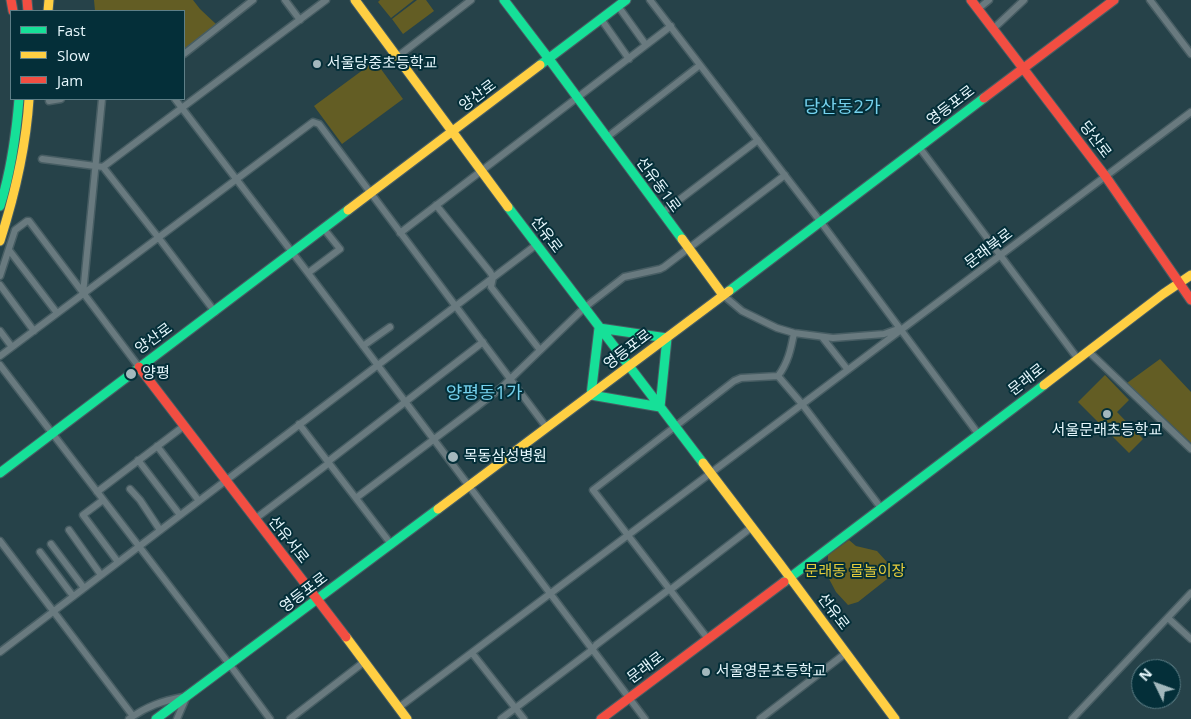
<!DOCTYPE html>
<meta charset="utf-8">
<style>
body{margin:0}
#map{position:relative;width:1191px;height:719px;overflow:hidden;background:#264249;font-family:"Open Sans",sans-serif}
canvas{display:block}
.legend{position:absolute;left:10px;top:10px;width:175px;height:90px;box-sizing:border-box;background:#042f39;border:1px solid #5e7f87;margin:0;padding:6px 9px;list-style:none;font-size:15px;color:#e6f7fc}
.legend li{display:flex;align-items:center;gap:10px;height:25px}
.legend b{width:25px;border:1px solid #5e7f87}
.north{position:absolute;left:1131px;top:659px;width:50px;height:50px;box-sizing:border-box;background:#042f39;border:1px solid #5e7f87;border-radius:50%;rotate:312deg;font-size:14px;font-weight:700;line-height:20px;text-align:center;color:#e6f7fc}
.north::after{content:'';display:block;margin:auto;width:18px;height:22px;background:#a3b8bd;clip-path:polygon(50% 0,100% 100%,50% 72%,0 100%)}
</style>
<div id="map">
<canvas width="1191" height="719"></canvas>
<ul class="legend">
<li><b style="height:6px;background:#16e098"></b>Fast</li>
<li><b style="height:6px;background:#ffcf43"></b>Slow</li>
<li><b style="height:6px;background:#f24e42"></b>Jam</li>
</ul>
<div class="north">N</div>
</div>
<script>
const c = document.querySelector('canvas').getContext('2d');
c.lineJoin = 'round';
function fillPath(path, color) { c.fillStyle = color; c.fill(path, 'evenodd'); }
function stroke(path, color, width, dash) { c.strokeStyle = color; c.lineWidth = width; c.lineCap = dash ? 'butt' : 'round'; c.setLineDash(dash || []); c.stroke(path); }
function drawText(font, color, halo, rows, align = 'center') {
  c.font = font + ' "Open Sans","Noto Sans KR",sans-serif'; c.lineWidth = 4; c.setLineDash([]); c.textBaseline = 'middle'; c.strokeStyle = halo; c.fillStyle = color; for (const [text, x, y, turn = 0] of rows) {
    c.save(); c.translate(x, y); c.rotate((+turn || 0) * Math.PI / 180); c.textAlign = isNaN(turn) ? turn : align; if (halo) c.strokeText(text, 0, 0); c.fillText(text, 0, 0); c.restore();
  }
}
fillPath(new Path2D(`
 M94,0H193L200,9L217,25L184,51V11H95Z
 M380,0H414L391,18L378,2Z
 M417,0H426L434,11L403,34L392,19Z
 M375,61L403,99L342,144L314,106Z
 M1160,359L1191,392V443L1127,383Z
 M1105,375L1129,400L1117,412L1143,439L1129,453L1078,402Z
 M849,540L856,546L877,551L896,572L858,602L848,605L836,592L828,577V555Z`), '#635d24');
const street = new Path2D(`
 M285,0L300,20
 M650,0L820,221L979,435
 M1150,0L1191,54
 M618,6L646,45
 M978,9L989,0
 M601,19L629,59
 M993,29L1024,0
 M184,54L253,0
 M397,57L471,0
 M175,99L308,273L645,719
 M49,101L61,99
 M606,138L700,65
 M919,147L1078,359
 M42,159L103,167L326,0
 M103,167L158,237L215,312
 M436,205L490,272L493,277L491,287L540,350
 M662,213L758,140
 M400,233L671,26
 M9,250L57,313
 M308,273L340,249L324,229
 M0,276L15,230L27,221H29L139,367
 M0,285L34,331
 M83,294L102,99
 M723,295L742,311L777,328L794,333L833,338L884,334L898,329L900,330
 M0,331L12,347
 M822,337L848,370
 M363,346L390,327
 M1088,351L1191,449
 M0,356L313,122L319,124L547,428
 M0,365L230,665L270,719
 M778,376L802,404L881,508
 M778,376C788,363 791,349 794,333
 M299,424L391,544
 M157,446L199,501
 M138,460L180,515
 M130,489L140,500L160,530
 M97,492L184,426
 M356,498L478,406L502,387L584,308L624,277L660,269L664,267L785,175
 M103,500L83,515L118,562
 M255,519L329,463L330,460L483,342
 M69,530L101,575
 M0,541L133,716
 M51,544L84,588
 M40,552L73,596
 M1168,618L1191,639
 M708,639L593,490L734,381L741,378L778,376
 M0,652L536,245
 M472,653L524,719
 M398,708L1191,112
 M129,719C147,706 162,701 183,697
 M177,719L186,698
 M290,719L364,662
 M501,719L592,650L596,645L667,591L670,590L752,527
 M760,719L846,653
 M1072,719L1191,593`);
const fast = new Path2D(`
 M504,0L549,59L682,239
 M540,65L626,0
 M0,206C11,171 16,136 19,99
 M508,207L703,463
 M729,291L984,98
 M599,328L667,338L660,407L591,395Z
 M0,473L348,210
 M784,582L1044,385
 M156,719L438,509`);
const slow = new Path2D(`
 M355,0L508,207
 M48,11L49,0
 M348,210L540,65
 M682,239L723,295
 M0,241C15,194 26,148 29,99
 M1044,385L1163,294L1191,275
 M703,463L780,564L895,719
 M438,509L729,291
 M346,637L407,719`);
const jam = new Path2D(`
 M11,0L13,11
 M27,0L28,11
 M971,0L1106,177L1191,300
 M984,98L1114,0
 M139,367L346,637
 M601,719L784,582`);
stroke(street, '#475d63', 9);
stroke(fast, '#475d63', 11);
stroke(slow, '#475d63', 11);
stroke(jam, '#475d63', 11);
stroke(street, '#697a7f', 6);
stroke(fast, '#16e098', 9);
stroke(slow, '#ffcf43', 9);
stroke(jam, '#f24e42', 9);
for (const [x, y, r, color] of [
 [317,64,5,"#a3b8bd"],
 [131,374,6,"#a3b8bd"],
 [1107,414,5,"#a3b8bd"],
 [453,457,6,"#a3b8bd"],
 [706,672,5,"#a3b8bd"]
]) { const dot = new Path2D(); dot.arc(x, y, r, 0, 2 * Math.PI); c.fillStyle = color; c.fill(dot); stroke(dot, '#042f39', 2); }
drawText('15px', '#e6f7fc', '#042f39', [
 ["서울당중초등학교",327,64],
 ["양평",142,374],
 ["서울문래초등학교",1107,431,"center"],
 ["목동삼성병원",464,457],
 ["서울영문초등학교",716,672]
], 'left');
drawText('15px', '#e6f7fc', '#042f39', [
 ["양산로",478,96,-37],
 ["영등포로",951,106,-37],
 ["당산로",1095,140,53],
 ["선유동1로",658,185,54],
 ["선유로",546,235,53],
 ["문래북로",989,249,-37],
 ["양산로",154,339,-36],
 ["영등포로",628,350,-37],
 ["문래로",1027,380,-38],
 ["선유서로",288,540,52],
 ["영등포로",304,593,-37],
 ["선유로",833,612,53],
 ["문래로",646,668,-37]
]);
drawText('15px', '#e4cc3b', '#042f39', [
 ["문래동 물놀이장",855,572]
]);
drawText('18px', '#75d1ed', '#042f39', [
 ["당산동2가",842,108],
 ["양평동1가",484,394]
]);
</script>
